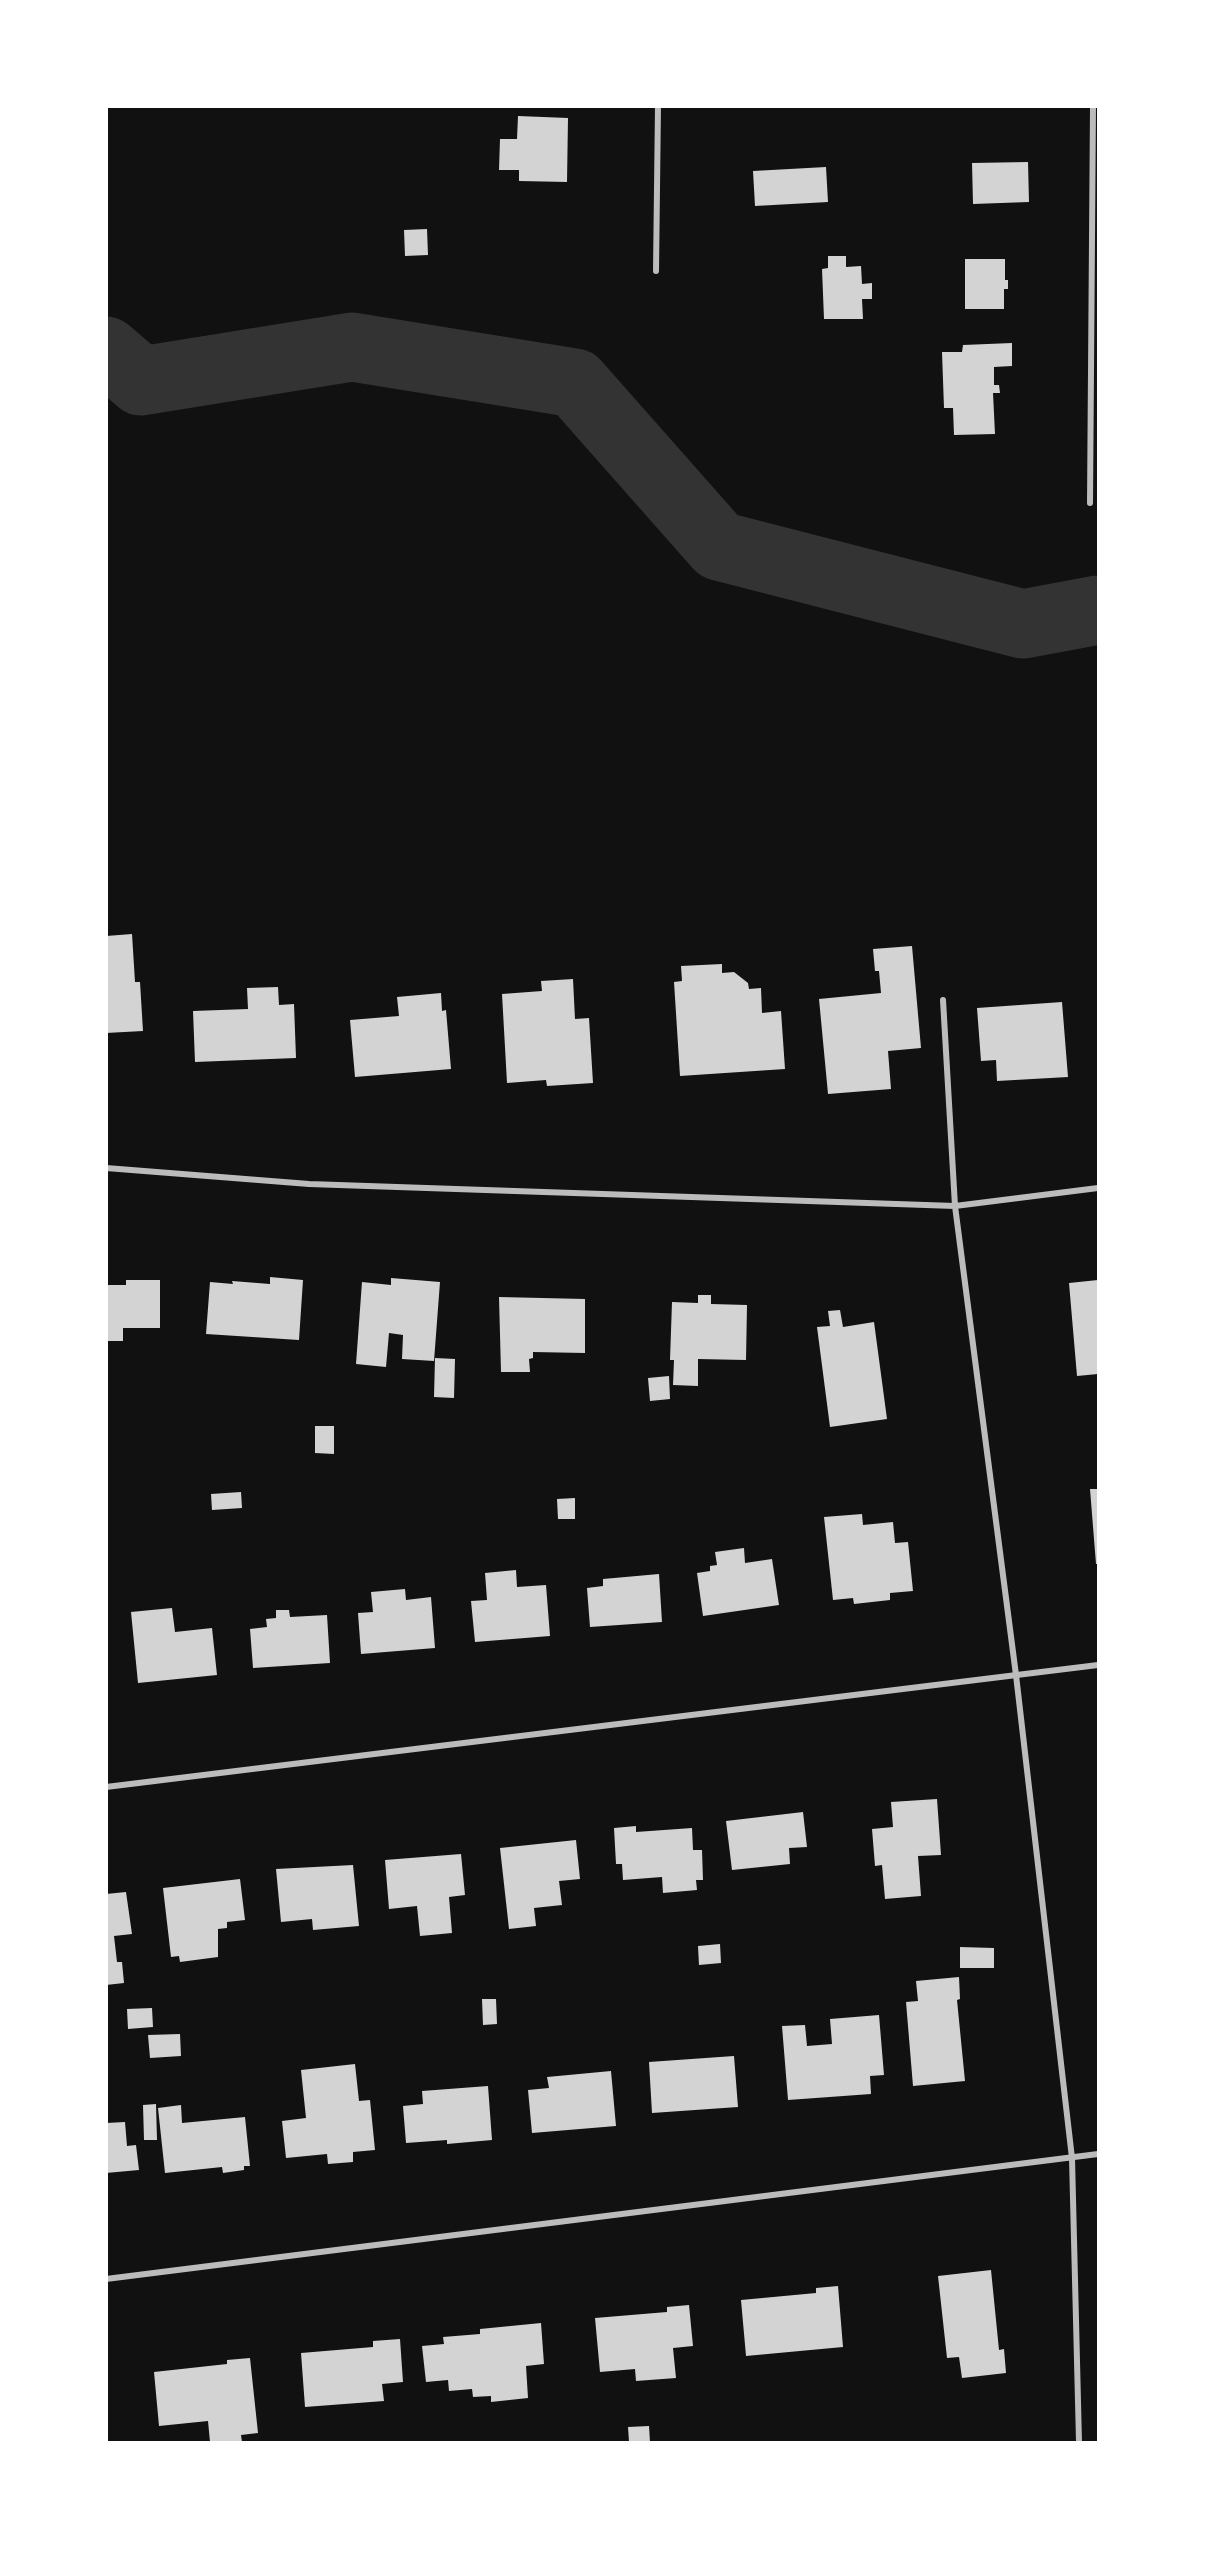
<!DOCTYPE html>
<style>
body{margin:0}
#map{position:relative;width:1205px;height:2549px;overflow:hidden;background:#111;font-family:"Archivo Narrow",sans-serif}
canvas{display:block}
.frame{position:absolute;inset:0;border:108px solid #fff;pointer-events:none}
</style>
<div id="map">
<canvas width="1205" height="2549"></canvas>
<div class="frame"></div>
</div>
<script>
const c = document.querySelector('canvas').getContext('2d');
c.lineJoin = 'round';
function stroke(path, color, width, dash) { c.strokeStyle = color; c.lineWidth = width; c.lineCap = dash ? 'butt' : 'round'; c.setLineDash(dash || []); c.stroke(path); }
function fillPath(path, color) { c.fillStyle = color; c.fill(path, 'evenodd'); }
stroke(new Path2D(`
 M106,351L141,381L352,347L575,383L719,546L1023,624L1098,610`), '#333', 69);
fillPath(new Path2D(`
 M518,116L568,118L567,182L519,181V170H499L500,139H517Z
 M1028,162L1029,202L973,204L972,163Z
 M826,167L828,202L755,206L753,171Z
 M427,229L428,255L405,256L404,230Z
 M828,256H846V267L861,266L862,284L872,283V299H862L863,319H824L822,269L828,268Z
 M965,259H1005V280H1008V289H1004V309H965Z
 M1012,343V366L994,367V385H999L1000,393H993L995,434L954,435L953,408H944L942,352H962L963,345Z
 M132,934L135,982H140L143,1031L106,1033V936Z
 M912,946L921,1048L888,1051L891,1089L828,1094L819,999L881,993L879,971H875L873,949Z
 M722,964V973L734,972L748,983L749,989L761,988L762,1013L781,1011L785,1069L680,1076L674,982L682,981L681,966Z
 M573,979L575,1019L589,1018L593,1083L547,1086L546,1080L507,1083L502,994L542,991L541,981Z
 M278,987L279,1005L294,1004L296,1058L195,1062L193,1011L248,1009L247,988Z
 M441,993L442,1011L446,1010L451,1069L355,1077L350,1020L399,1016L397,997Z
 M1062,1002L1068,1077L997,1081L996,1060L981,1061L977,1008Z
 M270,1277L303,1280L299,1340L206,1334L210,1282L233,1284L232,1281L270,1284Z
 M391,1278L440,1282L434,1361L402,1359L403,1335L389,1333L386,1367L356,1364L362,1282L391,1285Z
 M126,1280H160V1328H123V1341H106V1285H126Z
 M1098,1280V1374L1077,1376L1069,1283Z
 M698,1295H711V1304L747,1305L746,1360L698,1359V1386L673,1385L674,1360H670L672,1302L698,1303Z
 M499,1297L585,1299V1353L533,1352V1358L529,1359L530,1372H501Z
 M840,1310L843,1327L874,1322L887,1419L830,1427L817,1327L830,1326L828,1311Z
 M435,1358L455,1359L454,1398L434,1397Z
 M669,1376L670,1399L650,1401L648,1378Z
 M315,1426H334V1454L315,1453Z
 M1090,1489H1098V1564H1096Z
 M241,1492L242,1508L212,1510L211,1494Z
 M575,1498V1519H558L557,1499Z
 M862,1514L863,1525L893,1522L895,1543L908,1542L913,1591L890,1593V1600L854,1604L853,1598L833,1600L824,1517Z
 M744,1548L745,1563L772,1559L779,1605L703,1616L697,1573L710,1571V1566L717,1565L715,1552Z
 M516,1570L517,1587L546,1585L550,1636L475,1642L471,1601L487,1600L485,1573Z
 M659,1574L662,1622L590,1627L587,1588L603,1586V1579Z
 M405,1589L406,1600L431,1597L435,1648L361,1654L358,1613L373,1612L371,1592Z
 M172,1608L175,1632L212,1628L217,1675L138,1683L131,1612Z
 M276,1610H289L290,1617L327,1615L330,1663L253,1668L250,1629L267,1627L266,1619L276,1618Z
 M937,1799L941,1855L918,1856L921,1896L885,1899L882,1865L875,1866L872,1829L893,1827L891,1802Z
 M803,1812L807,1847L789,1848L790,1864L732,1870L726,1821Z
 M636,1826V1832L692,1828L693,1850H702L703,1880H696L697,1890L663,1893L662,1877L623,1880L622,1864H616L614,1828Z
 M576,1840L580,1879L559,1881L562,1905L534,1908L536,1926L509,1929L500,1848Z
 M461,1854L465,1895L449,1897L452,1933L420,1936L417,1906L389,1909L385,1860Z
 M353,1865L359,1926L313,1930L312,1919L281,1922L276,1869Z
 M240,1879L245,1920L227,1922V1928L218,1929V1957L180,1962L179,1956L171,1957L163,1888Z
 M126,1892L132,1934L114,1936L117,1962H122L124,1983L106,1985V1894Z
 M720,1944L721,1963L699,1965L698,1946Z
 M960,1947L994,1948V1968H960Z
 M959,1977L960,1999L957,2000L965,2081L913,2086L906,2002L918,2001L916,1981Z
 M482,1999H496L497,2024L483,2025Z
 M152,2008L153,2027L128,2029L127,2009Z
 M879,2015L884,2075L870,2076L871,2094L788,2100L782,2026L805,2025L807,2046L832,2044L830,2019Z
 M180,2034L181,2056L150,2058L148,2035Z
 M734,2056L738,2107L652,2113L649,2062Z
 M355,2064L359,2101L370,2100L375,2150L353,2152V2162L328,2164L327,2154L286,2158L282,2121L306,2118L301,2070Z
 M611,2071L616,2126L532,2133L528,2090L549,2088L547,2077Z
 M488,2086L492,2140L447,2144V2140L406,2143L403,2106L423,2104L422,2091Z
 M156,2104L157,2140H144L143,2105Z
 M181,2105L182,2123L245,2117L250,2166H244V2170L223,2173L222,2167L165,2173L158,2108Z
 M125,2122L127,2146L136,2145L139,2170L106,2173V2123Z
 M991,2270L999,2350L1004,2349L1006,2373L962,2378L959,2357L947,2358L938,2276Z
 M838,2286L843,2347L746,2356L741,2300L816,2293V2288Z
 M689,2305L693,2346L673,2348L676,2378L636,2381L635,2369L600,2372L595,2318L667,2312V2307Z
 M541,2323L544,2364L526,2366L528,2398L491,2402V2396L473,2397L472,2389L449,2391L448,2380L426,2382L422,2346L444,2344L443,2337L480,2334V2329Z
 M400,2339L403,2382L382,2384L384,2401L305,2407L301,2353L373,2347V2341Z
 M250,2358L258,2433L241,2435L242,2442H210L208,2421L159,2426L154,2372L227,2364V2360Z
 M649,2426L650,2442H629L628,2427Z`), '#d3d3d3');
stroke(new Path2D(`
 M656,271L658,106
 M1090,503L1093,106
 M943,1000L955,1206L1016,1675L1072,2158L1079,2442
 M106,1168L309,1184L955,1206L1098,1188
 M106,1787L1098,1665
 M106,2279L1098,2154`), '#bcbcbc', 6);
</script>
